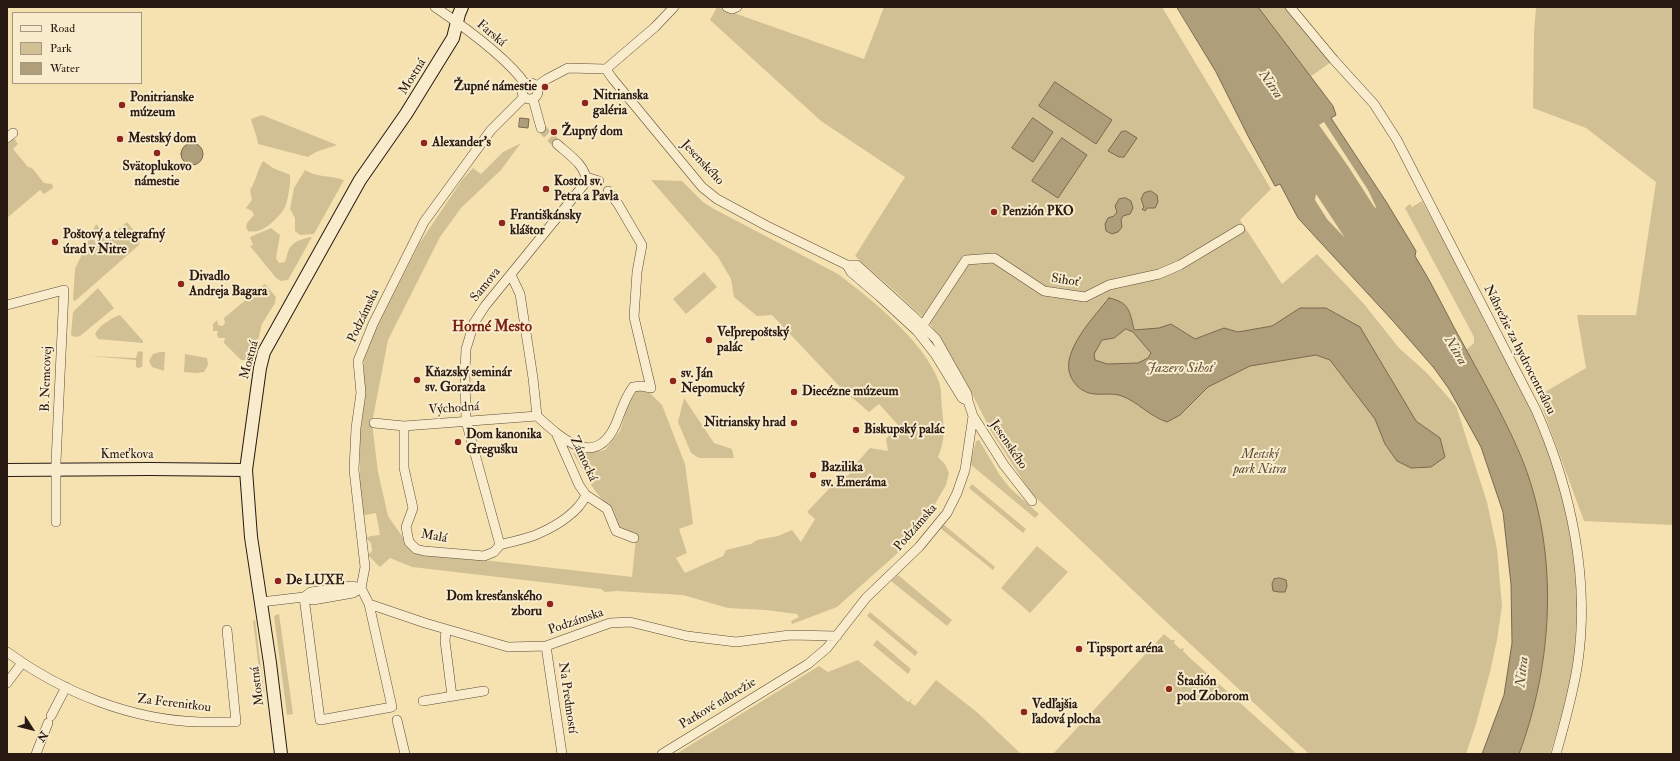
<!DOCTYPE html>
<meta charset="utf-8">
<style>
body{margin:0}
#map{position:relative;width:1680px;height:761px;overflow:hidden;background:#f5e2b0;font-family:"IM FELL Double Pica",serif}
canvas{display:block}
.frame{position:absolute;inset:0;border:8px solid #281912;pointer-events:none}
.legend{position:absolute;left:12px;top:12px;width:130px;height:72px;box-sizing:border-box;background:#f8eccc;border:1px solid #a59882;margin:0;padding:5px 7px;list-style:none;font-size:12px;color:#281912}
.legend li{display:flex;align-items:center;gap:8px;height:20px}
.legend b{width:20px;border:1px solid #a59882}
.north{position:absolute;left:12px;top:709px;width:40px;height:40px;-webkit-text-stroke:3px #f8eccc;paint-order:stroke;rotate:126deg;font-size:11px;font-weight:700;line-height:16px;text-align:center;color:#281912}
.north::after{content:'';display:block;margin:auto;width:14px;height:18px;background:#281912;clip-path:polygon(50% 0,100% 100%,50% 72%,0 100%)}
</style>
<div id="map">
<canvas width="1680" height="761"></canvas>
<div class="frame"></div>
<ul class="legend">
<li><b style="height:5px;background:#f8eccc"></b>Road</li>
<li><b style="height:11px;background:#d2c095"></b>Park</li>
<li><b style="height:11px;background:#af9e7a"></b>Water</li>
</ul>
<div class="north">N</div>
</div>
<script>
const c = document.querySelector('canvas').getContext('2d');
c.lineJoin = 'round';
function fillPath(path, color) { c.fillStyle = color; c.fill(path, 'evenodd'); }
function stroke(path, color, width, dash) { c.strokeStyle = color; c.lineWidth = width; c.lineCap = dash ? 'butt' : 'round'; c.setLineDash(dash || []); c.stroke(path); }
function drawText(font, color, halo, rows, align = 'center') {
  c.font = font + ' "IM FELL Double Pica",serif'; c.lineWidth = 4; c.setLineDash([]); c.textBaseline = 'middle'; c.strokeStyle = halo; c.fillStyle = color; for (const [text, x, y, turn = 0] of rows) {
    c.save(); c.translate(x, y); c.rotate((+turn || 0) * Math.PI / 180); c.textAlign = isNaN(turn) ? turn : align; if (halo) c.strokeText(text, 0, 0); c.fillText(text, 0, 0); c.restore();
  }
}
fillPath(new Path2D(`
 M717,7L864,59L884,7H1162L1271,189L1240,220L1282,284L1317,254L1364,304L1399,348L1426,372L1456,406L1487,502L1497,549L1502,606L1497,640L1490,672L1476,724L1466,754H1309L1161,617L1031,493L991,431L966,382L931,325L897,293L855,256L905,177L821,121L710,20Z
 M1258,7H1285L1331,62L1310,77Z
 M1536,7H1673V525L1584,521L1538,396L1586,368L1577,315H1636L1656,182L1586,128L1533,108L1534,33Z
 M262,115L337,145C326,149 317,150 308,157L258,144C257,135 253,128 251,119Z
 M14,138L18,144L13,149L28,167L32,168L44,183L52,184L53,188L44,194L40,190L7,218V142Z
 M521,143L501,170L461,208L440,237L388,340L372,423L378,472L388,516L413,552L632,577L636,537L618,528L608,507L593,488L573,453L582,454L605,450L620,431L629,401L637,390L650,393L662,405L685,464L693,524L679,529L687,553L676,558L685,573L723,556L726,550L751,544L757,540L778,536L792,530L801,542L815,519L807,512L843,474L848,476L853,467L870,448L888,451L886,439L899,426L879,404L869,412L843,390L772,315L757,316L734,297L731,279L718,257L651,180L682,181L703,202L714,209L838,274C872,300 924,341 939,382C942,390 941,401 942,409C944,429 946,438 938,457L945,464L949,473L946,485L923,525L909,543L837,607L792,624L791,621L799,617L797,614L766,610L728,608L683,595L617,591L605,592L601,589L412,567L390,558L380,567L368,555L372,551L371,543L366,538L371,536L380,535L376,513L360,516V435L364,398V360L375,331L419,244L462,180L473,168L481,174L503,152Z
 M263,161L273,168L290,175C291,181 288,201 285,207C279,218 262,235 248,231L246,227L247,223L254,215L252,211L246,208L252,200L250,190C256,181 257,171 263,161Z
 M305,170C317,178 331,175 344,180L314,234L300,235L295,231V218L290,209L294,188Z
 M1422,201C1445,242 1465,283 1486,324C1507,364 1529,402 1546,443C1572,509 1583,593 1573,663C1569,694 1559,725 1550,754H1519C1554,661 1557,560 1525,466C1511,426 1487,387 1466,350L1474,343V337L1405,208L1410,204L1412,207Z
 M127,222L140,238L139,245L75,301L73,300L75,269L96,224L109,238Z
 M271,228L280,235L276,258L279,263L285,262C287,257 287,253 289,249C293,241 304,238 312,237L288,280L281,281L276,278L250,246L253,245L250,237Z
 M704,272L717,287L686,314L673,299Z
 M265,284L276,297L275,303L262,324L254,356L252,360H241L224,343L225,338H219L217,336L218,331H213V324L217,320L218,325L223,326L225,323L224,318Z
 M98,288L114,308L80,336L75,337L71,335L73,312Z
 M120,315L143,341V343L98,339L95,334C99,326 111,318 120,315Z
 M138,351L143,352L142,367L138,368L136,367V360L88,356L136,358Z
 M160,352H165L164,371L152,367L149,361L153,354Z
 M185,354L207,358L208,365L204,372L197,373L184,372Z
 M684,398L714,443L732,449L734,458H699L691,453L678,422Z
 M979,440L999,474L1010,488L1039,514L1035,518L970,464L976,441Z
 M972,484L1026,529L1023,533L969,488Z
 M943,524L995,567L993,570L940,528Z
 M1037,546L1068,572L1030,613L1001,588Z
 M898,575L952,620L947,626L891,581Z
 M870,612L918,652L915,656L867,616Z
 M279,614L293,714L287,715L274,616Z
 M255,620L264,693H262L253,621Z
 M1164,634L1171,640H1175L1174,643L1180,649L1184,648L1183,651L1190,658L1297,754H1053Z
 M877,640L911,669L908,674L873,645Z
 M858,660L908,702L913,698L910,702L915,706L936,680L978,713L1021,754H676L819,666L828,672Z`), '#d2c095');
const water = new Path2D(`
 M1177,7H1258L1333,106L1336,115L1331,118L1387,203L1416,251L1415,256C1434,286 1449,320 1467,351C1487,388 1509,425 1524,464C1559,556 1553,663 1519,754H1482L1504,695L1512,643L1511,584L1503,512L1481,447L1449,389L1434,368L1393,321L1298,218L1280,184L1275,186L1248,136L1216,72Z
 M1055,82L1112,120L1096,144L1039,106Z
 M520,118L529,119L528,128L519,127Z
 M1033,118L1053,132L1033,162L1012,148Z
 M1126,131L1137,138L1124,157H1119L1108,151L1121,132Z
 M1062,138L1087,155L1058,198L1032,181Z
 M181 154a11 11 0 1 1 22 0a11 11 0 1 1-22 0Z
 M1151,191L1157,195L1158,202L1155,208H1147L1145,211L1142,209L1144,207L1141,199L1144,193Z
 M1126,198L1131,201L1133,208L1130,214L1123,216L1121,220L1122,227L1118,232L1112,234L1106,231L1105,224L1108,218L1114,216L1117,212L1115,206L1119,199Z
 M1109,298C1129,302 1130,311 1134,330L1159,328L1171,324L1195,339L1224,328L1238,332L1272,326L1300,308H1326L1360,327L1416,421L1440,438L1445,457L1431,467L1411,468L1397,461L1385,444L1375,419L1330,360L1316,355L1250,366L1208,387L1180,415L1167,422C1149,416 1138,402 1122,396C1111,392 1099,396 1089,393C1080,390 1075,385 1071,377C1059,353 1094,317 1109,298ZM1126,329L1133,332L1151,353L1148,358L1138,363L1107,364L1095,360L1094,354L1102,340L1114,338Z
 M1280,578L1286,580L1287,586L1285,592H1279L1273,591L1272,584L1274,579Z`);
fillPath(water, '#af9e7a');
stroke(water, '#796950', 1);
fillPath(new Path2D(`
 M1324,122L1368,190L1376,207L1375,208L1348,166L1319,125Z
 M1316,194L1324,206L1345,238L1327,219L1315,200Z`), '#f5e2b0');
stroke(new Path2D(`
 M541,128L557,144`), '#ccba90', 9, [9, 4.5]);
const street = new Path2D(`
 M435,7C463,26 507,57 526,85
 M727,7L732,9L737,7
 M1290,7L1334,60L1374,104L1397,140L1536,410C1571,489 1591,581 1577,668C1572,697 1564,726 1556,754
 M606,69L612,78L702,187L717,199L767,226L847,265H857L912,315L936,339L967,394L968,401L973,416L1004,465L1032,501
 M606,69L655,27L674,7
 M522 91a8 8 0 1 1 16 0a8 8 0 1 1-16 0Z
 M537,86L547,79L568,68L606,69
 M533,99L541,128
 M7,138L13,133
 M586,177L599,181
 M847,265L851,272L879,296L917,331L935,354L962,398L968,401
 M511,275L520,294L533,378L537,416
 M7,305L64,290L56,462V522
 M917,331L923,325L966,260L994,258L1044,291L1085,297L1109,285L1159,274L1180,265L1240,229
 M537,416C560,437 594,470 615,426C621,412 624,399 633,387L641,386L651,388L634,317L637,272L642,245L618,204L608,191
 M374,423L404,426L537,416
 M404,426V468L413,508L406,527L409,542L416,549L424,551L484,556L494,552L500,545
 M586,495L607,509L616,531L634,538
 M500,545L466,421L465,371L466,349L474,323L485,306L586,182C587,166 568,154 557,144
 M500,545C513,541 528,539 540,533C556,526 579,512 586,495L579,485L557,435
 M304,597L320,720L392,707L369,604L361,588L365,567L354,470L356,428L361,393L358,361L373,324L424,222L491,130L524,97
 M304,597L313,600L353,593L361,588
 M261,602L304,597L311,592L351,586L361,588
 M369,604L425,623L508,647L546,646L610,623L630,622L687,636L736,642L790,635L837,636
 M446,630L445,641L452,696
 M546,646L562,754
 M7,652C62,692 130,720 200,722C212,722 224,722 236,722L227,630
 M7,683L22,663
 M423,701L484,691
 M51,716L66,687
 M397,720L405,754
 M36,754L48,723
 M662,754L808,664L827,648L866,598L919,547L947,513L957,493L965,470L973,416`);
const secondary = new Path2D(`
 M7,470L150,469L246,470
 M281,754L270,663L251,537L246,470L260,368L264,352L360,180L406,114L453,38L459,14L462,7`);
stroke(street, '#5b4b3a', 10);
stroke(secondary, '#281912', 14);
stroke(street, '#f8eccc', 9);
stroke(secondary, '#f8eccc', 12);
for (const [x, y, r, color] of [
 [545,87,4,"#8f2418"],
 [585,103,4,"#8f2418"],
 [122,105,4,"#8f2418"],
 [554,132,4,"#8f2418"],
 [120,139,4,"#8f2418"],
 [424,143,4,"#8f2418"],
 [157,153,4,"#8f2418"],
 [546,189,4,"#8f2418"],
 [994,212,4,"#8f2418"],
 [502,223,4,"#8f2418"],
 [55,242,4,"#8f2418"],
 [181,284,4,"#8f2418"],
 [709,340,4,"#8f2418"],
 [417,380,4,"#8f2418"],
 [673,381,4,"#8f2418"],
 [794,392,4,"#8f2418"],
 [794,423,4,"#8f2418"],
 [856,430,4,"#8f2418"],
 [458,442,4,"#8f2418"],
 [813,475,4,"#8f2418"],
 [278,581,4,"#8f2418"],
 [550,604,4,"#8f2418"],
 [1079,649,4,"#8f2418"],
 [1169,689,4,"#8f2418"],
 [1024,712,4,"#8f2418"]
]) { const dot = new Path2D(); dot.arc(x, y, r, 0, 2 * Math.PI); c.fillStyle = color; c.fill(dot); stroke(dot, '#f8eccc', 1.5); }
drawText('13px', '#281912', '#f8eccc', [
 ["Farská",491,34,40],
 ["Mostná",413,77,-58],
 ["Jesenského",702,163,47],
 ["Sihoť",1065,281,9],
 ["Samova",486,285,-51],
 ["Podzámska",364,316,-65],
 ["Nábrežie za hydrocentrálou",1519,350,63],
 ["Mostná",250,360,-75],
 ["B. Nemcovej",47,379,-88],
 ["Východná",454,409,-4],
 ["Jesenského",1008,445,56],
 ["Kmeťkova",127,455],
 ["Zámocká",583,459,65],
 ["Podzámska",916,528,-49],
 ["Malá",434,537,10],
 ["Podzámska",576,622,-19],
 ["Mostná",258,686,-97],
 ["Na Predmostí",567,698,82],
 ["Za Ferenitkou",174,704,7],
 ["Parkové nábrežie",718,704,-31]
]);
drawText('bold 13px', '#281912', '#f8eccc', [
 ["Župné námestie",537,87,"right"],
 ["Nitrianska",593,96],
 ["galéria",593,111],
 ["Ponitrianske",130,98],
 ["múzeum",130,113],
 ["Župný dom",562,132],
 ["Mestský dom",128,139],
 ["Alexander's",432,143],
 ["Svätoplukovo",157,167,"center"],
 ["námestie",157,182,"center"],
 ["Kostol sv.",554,182],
 ["Petra a Pavla",554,197],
 ["Penzión PKO",1002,212],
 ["Františkánsky",510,216],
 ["kláštor",510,231],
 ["Poštový a telegrafný",63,235],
 ["úrad v Nitre",63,250],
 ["Divadlo",189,277],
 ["Andreja Bagara",189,292],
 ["Veľprepoštský",717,333],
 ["palác",717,348],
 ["Kňazský seminár",425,373],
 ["sv. Gorazda",425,388],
 ["sv. Ján",681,374],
 ["Nepomucký",681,389],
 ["Diecézne múzeum",802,392],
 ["Nitriansky hrad",786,423,"right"],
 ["Biskupský palác",864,430],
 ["Dom kanonika",466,435],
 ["Gregušku",466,450],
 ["Bazilika",821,468],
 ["sv. Emeráma",821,483],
 ["De LUXE",286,581],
 ["Dom kresťanského",542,597,"right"],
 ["zboru",542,612,"right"],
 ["Tipsport aréna",1087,649],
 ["Štadión",1177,682],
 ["pod Zoborom",1177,697],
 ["Vedľajšia",1032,705],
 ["ľadová plocha",1032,720]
], 'left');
drawText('italic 13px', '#5b4b39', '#f8eccc', [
 ["Mestský",1260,455],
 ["park Nitra",1260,470]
]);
drawText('italic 14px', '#5e4e3c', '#f8eccc', [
 ["Nitra",1270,85,55],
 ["Nitra",1455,351,59],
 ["Jazero Sihoť",1180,369],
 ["Nitra",1523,672,-84]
]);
drawText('bold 15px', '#7a1f14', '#f8eccc', [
 ["Horné Mesto",492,328]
]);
</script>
